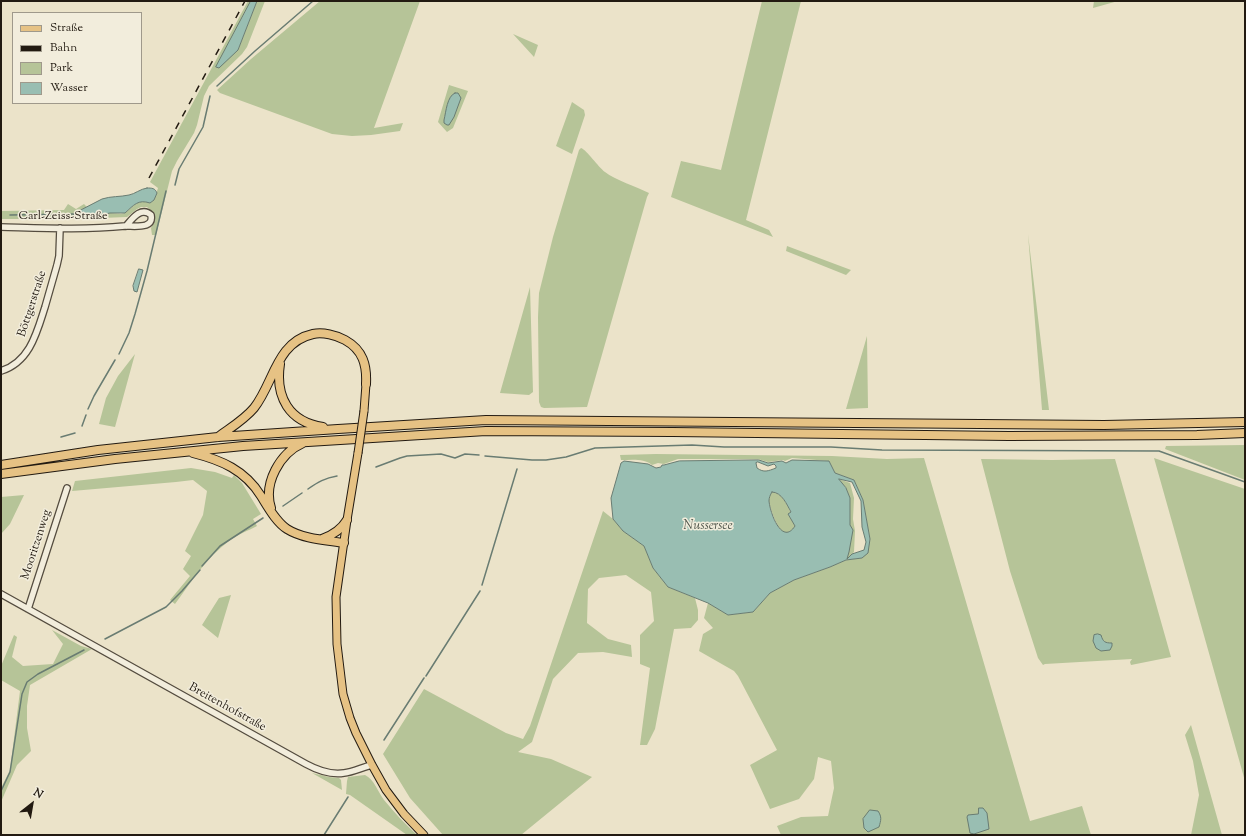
<!DOCTYPE html>
<meta charset="utf-8">
<style>
body{margin:0}
#map{position:relative;width:1246px;height:836px;overflow:hidden;background:#ebe3c9;font-family:"Sorts Mill Goudy",serif}
canvas{display:block}
.frame{position:absolute;inset:0;border:2px solid #221a11;pointer-events:none}
.legend{position:absolute;left:12px;top:12px;width:130px;height:92px;box-sizing:border-box;background:#f2eddc;border:1px solid #9f998b;margin:0;padding:5px 7px;list-style:none;font-size:12px;color:#221a11}
.legend li{display:flex;align-items:center;gap:8px;height:20px}
.legend b{width:20px;border:1px solid #9f998b}
.north{position:absolute;left:12px;top:784px;width:40px;height:40px;-webkit-text-stroke:3px #f2eddc;paint-order:stroke;rotate:31deg;font-size:11px;font-weight:700;line-height:16px;text-align:center;color:#221a11}
.north::after{content:'';display:block;margin:auto;width:14px;height:18px;background:#221a11;clip-path:polygon(50% 0,100% 100%,50% 72%,0 100%)}
</style>
<div id="map">
<canvas width="1246" height="836"></canvas>
<div class="frame"></div>
<ul class="legend">
<li><b style="height:5px;background:#e6c284"></b>Straße</li>
<li><b style="height:5px;background:#221a11"></b>Bahn</li>
<li><b style="height:11px;background:#b6c498"></b>Park</li>
<li><b style="height:11px;background:#99beb2"></b>Wasser</li>
</ul>
<div class="north">N</div>
</div>
<script>
const c = document.querySelector('canvas').getContext('2d');
c.lineJoin = 'round';
function fillPath(path, color) { c.fillStyle = color; c.fill(path, 'evenodd'); }
function stroke(path, color, width, dash) { c.strokeStyle = color; c.lineWidth = width; c.lineCap = dash ? 'butt' : 'round'; c.setLineDash(dash || []); c.stroke(path); }
function drawText(font, color, halo, rows, align = 'center') {
  c.font = font + ' "Sorts Mill Goudy",serif'; c.lineWidth = 3; c.setLineDash([]); c.textBaseline = 'middle'; c.strokeStyle = halo; c.fillStyle = color; for (const [text, x, y, turn = 0] of rows) {
    c.save(); c.translate(x, y); c.rotate((+turn || 0) * Math.PI / 180); c.textAlign = isNaN(turn) ? turn : align; if (halo) c.strokeText(text, 0, 0); c.fillText(text, 0, 0); c.restore();
  }
}
fillPath(new Path2D(`
 M248,1H251L217,67L238,50L257,1H265L247,47L242,54L209,86L204,96L197,125L194,133L177,161L172,171L156,235H152L151,228L155,221V214L147,207H141L137,209L127,217L76,219H1V211L64,210L68,204L76,209L84,204L87,207L77,212L105,214L110,213L121,214L125,213L137,203L142,201L150,203L154,200L158,188L150,182Z
 M320,1H420L374,128L403,123L400,131L371,135L352,136L332,134L220,93L217,90L251,59Z
 M762,1H801L746,220L769,230L773,237L671,197L681,161L721,170Z
 M1094,1H1118L1093,8Z
 M513,34L538,45L534,57Z
 M449,85L468,91L453,128L447,132L438,122Z
 M572,102L584,110L585,115L572,154L556,146Z
 M581,148C587,150 598,167 605,172C615,180 637,187 649,193L647,197L587,407L544,408L541,407L539,402L538,317L539,293L553,237L579,150Z
 M1028,234L1049,410H1042Z
 M787,246L851,270L846,275L786,251Z
 M530,287L533,392L529,395L500,393Z
 M867,336L868,408L846,409Z
 M135,354L115,427L99,424L106,398L118,376Z
 M1245,445V480L1165,449L1166,446Z
 M656,454L832,456L887,459L924,458L1030,821L1082,806L1091,835H781L777,826L801,817L828,816L834,788L831,761L818,757L814,779L799,799L770,809L750,765L777,750L738,676L734,671L699,651L703,634L713,628L704,618L708,603L728,615L753,612L770,593L794,580L830,567L846,560L850,525V498L846,488L839,479L850,483L854,498L853,519L855,531L854,552L847,560L862,558L870,539L863,500L854,480L835,473L829,461L792,458L785,461L783,460L768,462L758,459H678L664,464L658,463L652,465C644,458 631,460 621,460L620,455Z
 M1154,458L1245,489V781Z
 M981,459L1052,460L1115,459L1171,657L1131,665L1130,662L1132,659L1045,664L1043,665L1038,658L1010,571Z
 M191,468L215,472L232,478L234,475L242,483L261,514L253,519L257,526C248,531 238,534 229,541C207,557 191,582 175,604L170,600L190,576L183,569L191,556L185,551L203,515L207,491L193,480L176,482L72,491L75,481Z
 M772,492C782,492 787,505 791,513L788,514L795,526C793,530 790,534 785,533C778,532 770,508 769,501C769,498 770,495 772,492Z
 M24,495L10,524L1,534V497Z
 M603,511L613,519L623,531L644,546L653,568L668,587L695,598L698,610V620L691,628L674,629L655,729L647,745H640L650,668L640,664V635L654,621L651,592L626,575L599,578L588,589L587,623L608,639L631,645L632,657L603,652L578,653L553,679L532,742L518,752L551,759L592,777L521,835H443L410,798L383,754L424,689L506,733L523,739L530,726Z
 M231,595L218,638L202,625L219,598Z
 M52,630L81,646L92,649L30,685L27,706V728L31,751L17,765L1,802V788L10,770L20,691L1,680V666L14,635L17,637L12,657L23,666L53,664L63,644Z
 M1191,725L1222,835H1191L1199,795L1193,761L1185,735Z
 M312,773L329,777L339,778L341,780L342,790Z
 M365,775C374,779 378,792 384,800C394,812 405,824 417,835H407L350,795L346,794L347,781L348,777Z`), '#b6c498');
const water = new Path2D(`
 M251,1H257L238,50L219,68L216,67Z
 M455,93H458L461,98L454,117L449,125H447L444,123V120C446,112 447,96 455,93Z
 M147,188C152,188 155,188 157,193L154,200L150,203C138,199 134,205 125,213H110L105,214L76,215L73,214L102,199C111,196 120,197 129,195C135,194 140,189 147,188Z
 M139,269L143,270L137,292L134,291L133,286Z
 M759,460L768,463L782,461L786,463L792,460L829,461L835,473L854,480L863,500L870,539L868,553L862,558L846,560L830,567L794,580L770,593L753,612L728,615L708,603L668,587L653,568L644,546L623,531L613,519L611,498L621,463L624,461L648,464L656,468L661,467L662,465H664L679,461ZM758,462L768,466L774,464L776,466V468C768,471 764,473 757,468L756,463ZM839,479L852,482L861,501L862,527L866,542L864,550L852,554L847,559L849,552L853,530L850,525V498L846,488ZM772,492C782,492 787,505 791,512L788,514L795,526C782,546 770,513 769,501C769,498 770,495 772,492Z
 M1098,634L1101,635C1103,642 1105,643 1112,643V646L1110,650L1101,651L1096,648L1093,641L1094,635Z
 M979,808H983L987,813L989,829L974,834L970,833L967,817L968,815L978,814Z
 M870,810L878,811C882,817 881,820 879,827L868,832L864,828L863,819Z`);
fillPath(water, '#99beb2');
stroke(water, '#697c72', 1);
stroke(new Path2D(`
 M217,86L255,51L313,1
 M175,185L179,169L203,127L210,96
 M10,215L74,214
 M119,354L129,333L135,314L147,271L166,191
 M88,409L94,396L115,360
 M82,426L86,415
 M61,437L75,433
 M485,456L532,460H546L566,457L595,448L692,445L724,447H831L882,450L1159,451L1245,482
 M376,467L400,458L407,456L441,454L455,458L465,454L479,455
 M308,489C318,482 325,478 337,476
 M283,506L302,493
 M202,566L220,546L263,518
 M482,585L517,469
 M105,639L166,607L182,591L200,570
 M426,676L480,591
 M384,740L424,678
 M1,791L10,772L22,694L27,682L38,674L84,650
 M324,835L348,797`), '#697c72', 1.5);
const minor = new Path2D(`
 M1,227C42,228 84,230 125,226C132,226 140,227 146,225C151,223 152,220 151,215C141,206 132,219 126,226
 M1,371C30,362 37,332 45,307C49,293 53,279 57,265L59,256L60,228
 M1,594L306,764C317,770 331,775 344,773C353,772 363,767 372,765
 M28,609L67,488`);
const major = new Path2D(`
 M364,411L366,384
 M358,453L347,520L336,597L337,644L343,694L350,718L356,733L372,765L386,790L404,814L424,835`);
const highway = new Path2D(`
 M280,364C275,397 289,422 323,427
 M218,437C230,428 244,420 254,408C274,383 276,342 313,334C323,332 336,335 345,340C363,350 367,365 366,384
 M193,453C221,460 245,470 261,496C268,507 276,522 287,529C303,539 325,540 344,543
 M1,465L98,450L218,437L338,429L486,420L1104,425L1245,422
 M1,474L115,459L243,446L486,431L673,432L1009,436L1197,435L1245,433
 M271,508C263,483 280,453 303,443
 M322,539C333,535 341,530 347,520`);
stroke(minor, '#544c3f', 8);
stroke(major, '#221a11', 9);
stroke(highway, '#221a11', 10);
stroke(minor, '#f2eddc', 5.5);
stroke(major, '#e6c284', 7);
stroke(highway, '#e6c284', 8);
stroke(new Path2D(`
 M149,178L245,1`), '#221a11', 1.5, [7, 7]);
const majorBridge = new Path2D(`
 M358,453L364,411`);
stroke(majorBridge, '#221a11', 9, []);
stroke(majorBridge, '#e6c284', 7);
drawText('12px', '#221a11', '#f2eddc', [
 ["Carl-Zeiss-Straße",63,217],
 ["Böttgerstraße",33,304,-72],
 ["Mooritzenweg",37,545,-72],
 ["Breitenhofstraße",227,708,29]
]);
drawText('italic 13px', '#4c5349', '#f2eddc', [
 ["Nussersee",708,527]
]);
</script>
